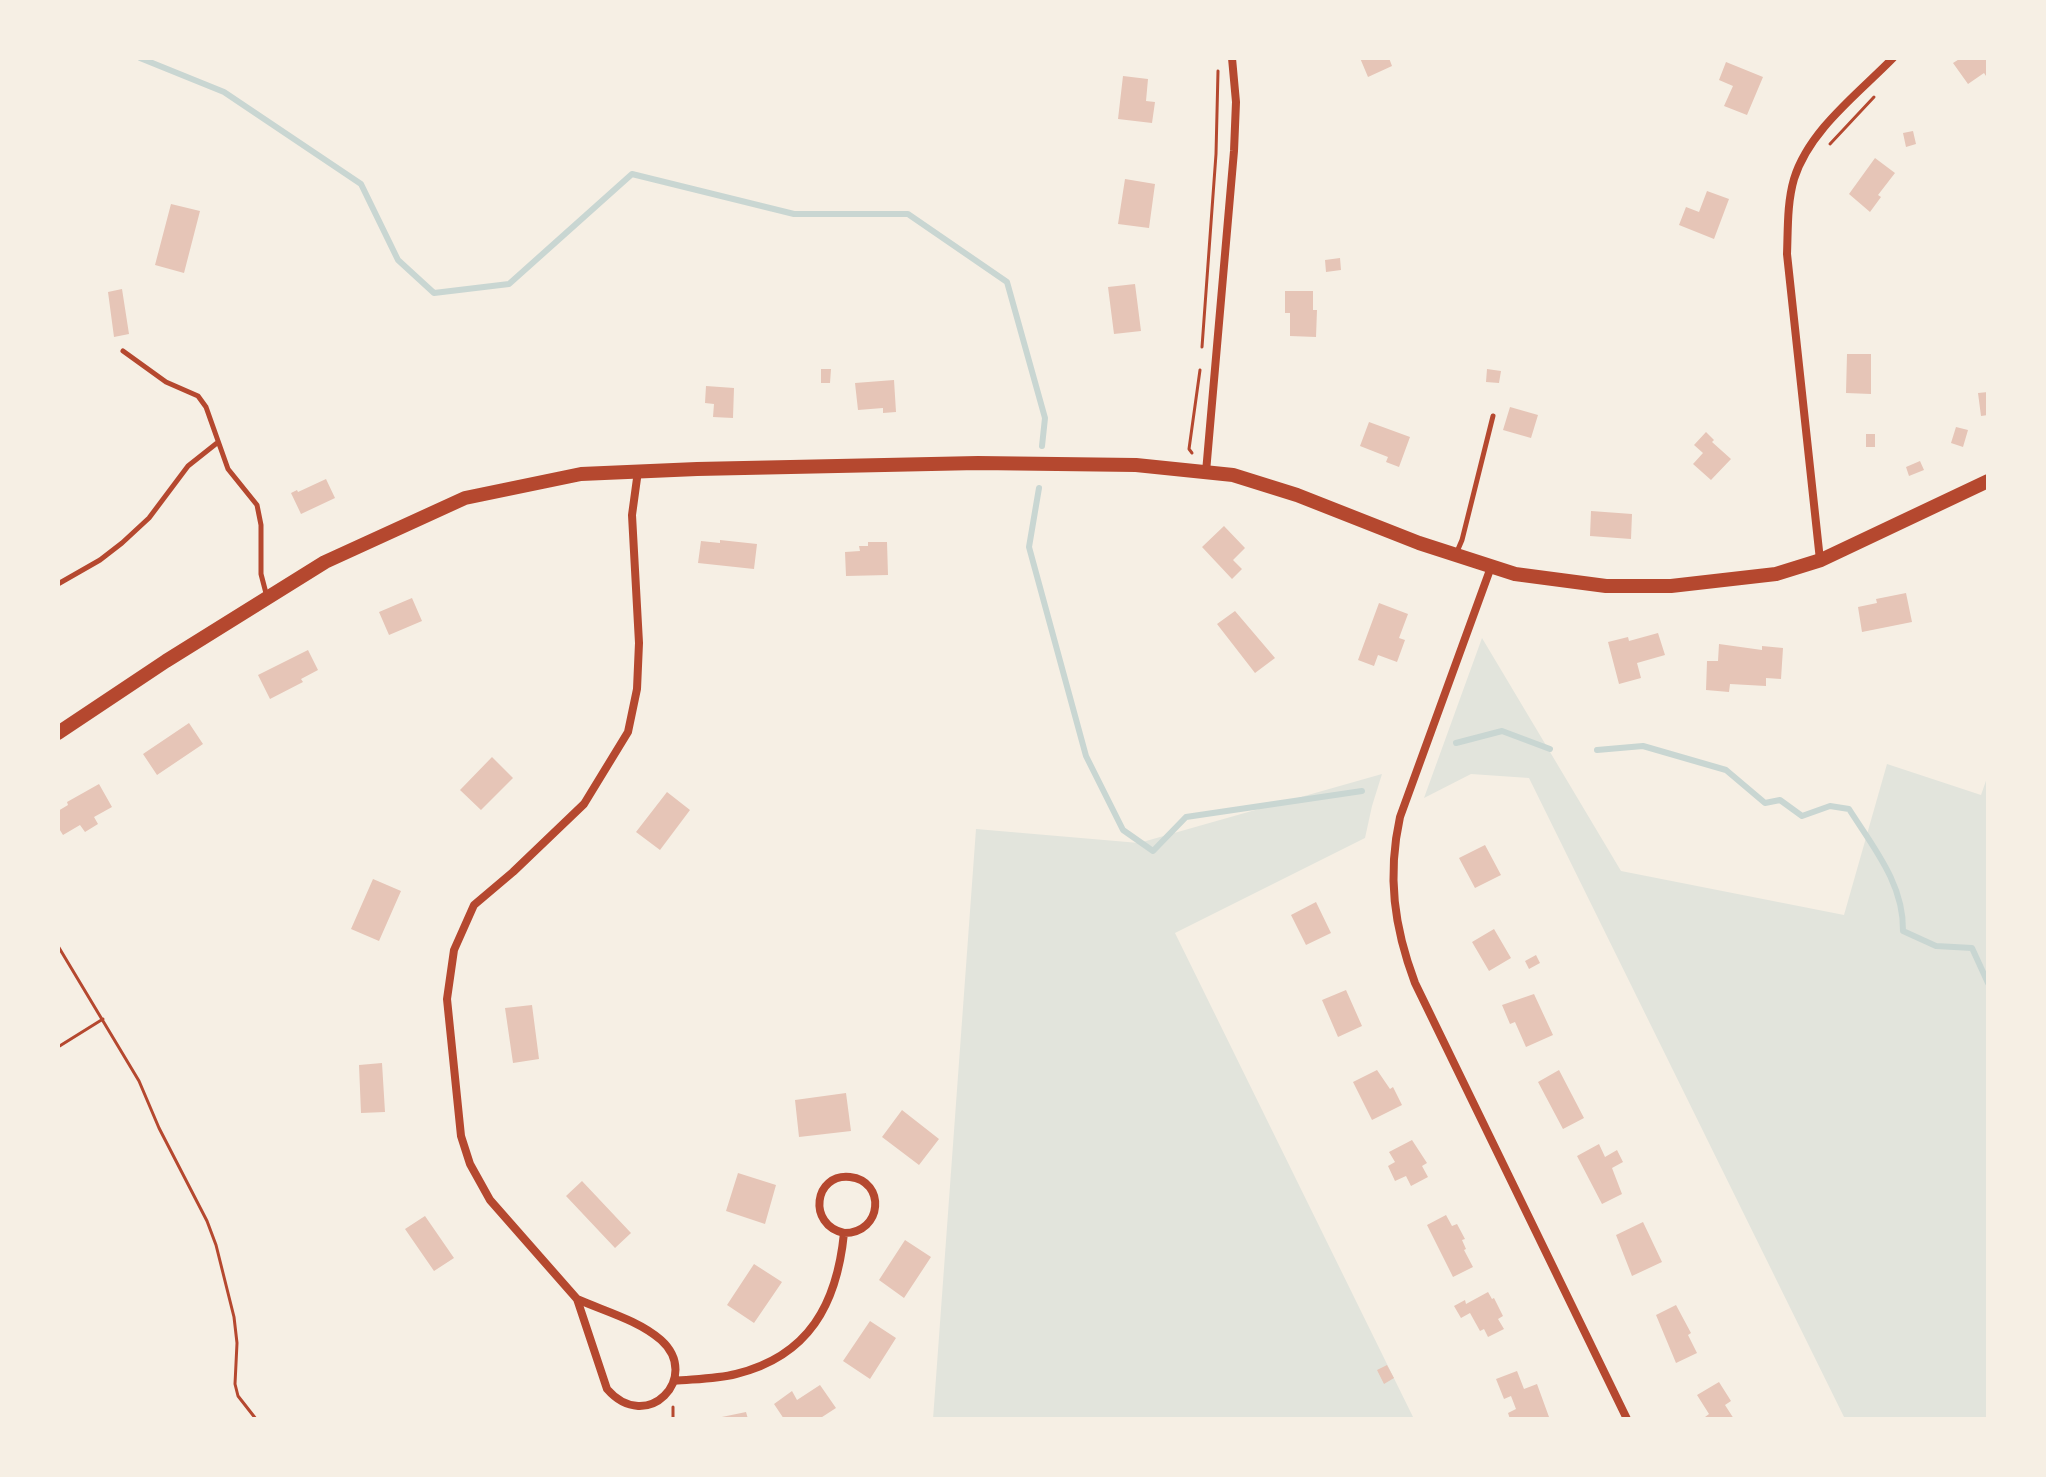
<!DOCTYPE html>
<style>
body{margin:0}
#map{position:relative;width:2046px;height:1477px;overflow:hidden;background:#f6efe4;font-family:"Exo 2",sans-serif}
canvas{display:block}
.frame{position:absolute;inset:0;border:60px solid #f6efe4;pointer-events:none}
</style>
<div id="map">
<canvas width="2046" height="1477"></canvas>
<div class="frame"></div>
</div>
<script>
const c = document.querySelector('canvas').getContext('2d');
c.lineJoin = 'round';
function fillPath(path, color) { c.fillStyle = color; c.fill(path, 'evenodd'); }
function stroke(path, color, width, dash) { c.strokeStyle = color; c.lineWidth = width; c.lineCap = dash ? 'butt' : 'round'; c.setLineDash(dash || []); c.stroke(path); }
fillPath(new Path2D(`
 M1482,638L1621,871L1844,915L1887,764L1981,795L1988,775V1419H1845L1529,778L1471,774L1424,798Z
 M1382,774L1372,806L1365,838L1175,933L1414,1419H933L976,829L1139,843Z`), '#e2e4dc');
stroke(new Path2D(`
 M140,58L224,92L361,184L398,260L434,293L509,284L632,174L794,214H908L1007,282L1045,418L1042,446
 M1039,488L1029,547L1086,756L1123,830L1153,851L1186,817L1362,791
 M1456,743L1502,731L1550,749
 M1597,750L1643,746L1726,770L1765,803L1780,800L1802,816L1830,806L1849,809C1873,847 1904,884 1903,931L1936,946L1972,948L1988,983`), '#c9d6d2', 6);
fillPath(new Path2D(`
 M1360,58H1389L1392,66L1368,77Z
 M1961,58H1988V79L1984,73L1968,84L1953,63Z
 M1726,62L1763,77L1747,115L1724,106L1733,86L1719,80Z
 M1123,76L1148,79L1146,101L1155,102L1152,123L1118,119Z
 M1913,131L1916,144L1906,147L1903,133Z
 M1875,158L1895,173L1878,195L1881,197L1870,212L1849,194Z
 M1125,179L1155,184L1149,228L1118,224Z
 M1707,191L1729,199L1714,239L1679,225L1686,207L1699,212Z
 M171,204L200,211L184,273L155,265Z
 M1340,258L1341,270L1326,272L1325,260Z
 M1135,284L1141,331L1114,334L1108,287Z
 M122,289L129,334L114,337L108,292Z
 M1285,291H1313V310H1317L1316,337L1290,336V313H1285Z
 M1847,354H1871V394L1846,393Z
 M821,369H831L830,383H821Z
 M1487,369L1501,371L1499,383L1486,382Z
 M894,380L896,412L883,413V408L858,410L855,383Z
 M706,386L734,388L733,418L713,417L714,404L705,403Z
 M1988,392V415L1981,416L1978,393Z
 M1510,407L1538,415L1531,438L1503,430Z
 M1369,422L1410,437L1399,467L1386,462L1388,457L1360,446Z
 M1956,427L1968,430L1963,447L1951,443Z
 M1706,432L1714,440L1712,442L1731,459L1711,480L1693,464L1703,453L1694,445Z
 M1866,434H1875V447H1866Z
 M1920,461L1924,470L1909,476L1906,467Z
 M326,479L335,498L301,514L291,493L297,490L298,492Z
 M1591,511L1632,514L1631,539L1590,536Z
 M1224,526L1245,548L1233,560L1242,569L1232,579L1202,547Z
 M720,540L757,544L754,569L698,563L701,541L720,543Z
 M868,542H887L888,575L846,576L845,552L860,551L859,546H868Z
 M1906,593L1912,622L1862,632L1858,607L1877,603L1876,599Z
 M412,598L422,621L389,635L379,612Z
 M1379,603L1408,614L1399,638L1405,640L1397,662L1378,655L1374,666L1358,660Z
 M1235,611L1275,658L1255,673L1217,624Z
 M1658,633L1665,655L1637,663L1641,678L1619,684L1608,642L1628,637L1629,641Z
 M1719,644L1762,650V646L1783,648L1781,679L1766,678V686L1730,684L1729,692L1706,690L1707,661H1718Z
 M308,650L318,670L301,679L303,682L270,699L258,675Z
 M189,723L203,744L157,775L143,754Z
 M492,757L513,778L481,810L460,790Z
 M99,784L112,807L94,817L98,824L85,832L80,825L63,835L58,827V811L68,805L67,802Z
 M667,792L690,810L660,850L636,832Z
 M1485,845L1501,875L1475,888L1459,858Z
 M373,879L401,891L379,941L351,929Z
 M1316,902L1331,933L1306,945L1291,915Z
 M1494,929L1511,958L1489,971L1472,942Z
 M1536,955L1540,963L1529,969L1525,961Z
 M1346,990L1362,1026L1338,1037L1322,1000Z
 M1534,994L1553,1035L1526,1047L1515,1022L1510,1024L1502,1005Z
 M532,1005L539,1059L513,1063L505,1008Z
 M382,1063L385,1112L361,1113L359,1065Z
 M1377,1070L1390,1089L1393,1087L1402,1105L1372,1120L1353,1082Z
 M1559,1070L1584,1118L1563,1129L1538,1082Z
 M846,1093L851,1131L799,1137L795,1100Z
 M902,1110L939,1139L919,1165L882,1137Z
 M1412,1140L1427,1163L1422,1166L1428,1177L1411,1186L1406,1176L1395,1181L1388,1166L1395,1162L1389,1152Z
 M1599,1144L1605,1157L1617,1150L1623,1162L1612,1168L1622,1194L1602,1204L1577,1156Z
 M738,1173L776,1185L765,1224L726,1211Z
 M582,1181L631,1233L615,1248L566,1196Z
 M1446,1215L1452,1226L1457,1224L1465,1239L1462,1240L1466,1249L1464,1250L1473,1267L1453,1277L1427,1225Z
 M425,1216L454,1258L434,1271L405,1229Z
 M1643,1222L1662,1262L1632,1276L1616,1235Z
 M905,1240L931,1257L904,1298L879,1280Z
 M754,1264L782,1282L754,1323L727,1305Z
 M1488,1292L1492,1299L1494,1298L1503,1316L1498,1319L1504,1329L1488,1337L1484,1329L1480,1331L1470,1313L1461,1318L1454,1306L1465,1300L1466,1304Z
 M1676,1305L1691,1333L1688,1335L1697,1353L1676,1363L1656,1315Z
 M870,1321L896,1338L870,1379L843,1361Z
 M1387,1365L1394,1378L1384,1384L1377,1370Z
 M1517,1371L1524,1389L1537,1384L1549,1417L1510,1419L1508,1413L1516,1409L1511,1396L1504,1399L1496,1379Z
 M1719,1382L1731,1401L1725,1405L1734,1419H1706L1705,1417L1709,1414L1697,1395Z
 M820,1385L836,1408L819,1419H784L774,1404L792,1391L797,1400Z
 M746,1412L748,1419H717V1418Z`), '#e6c5b7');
stroke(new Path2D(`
 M1830,144L1874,97
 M1202,347L1216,154L1218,71
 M1192,453L1189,449L1200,370
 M58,946L139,1081L159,1128L207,1221L216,1245L234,1317L237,1343L235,1384L238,1396L256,1419
 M58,1047L103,1019
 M673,1419V1407`), '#b5482f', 3);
stroke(new Path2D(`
 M123,351L166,382L198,396L206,407L228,469L257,505L261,525V574L267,597
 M1456,554L1462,540L1493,416
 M58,584L100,560L122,543L149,518L188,466L217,443`), '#b5482f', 5);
stroke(new Path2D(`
 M1206,472L1234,151L1236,102L1232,58
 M1820,560L1787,254C1788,229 1787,203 1794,179C1809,130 1859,93 1893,58
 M1491,567L1400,817C1387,876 1394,927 1415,983L1627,1419
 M577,1299C604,1311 638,1320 661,1340C702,1377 647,1435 607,1389L577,1299L490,1200L470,1164L461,1136L447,999L454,950L474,905L513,872L584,804L628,732L637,689L639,643L632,515L638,471
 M674,1381C694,1379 716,1379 736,1374C809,1356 837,1304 844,1233C883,1233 886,1181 850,1177C814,1173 807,1225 844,1233`), '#b5482f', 8);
stroke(new Path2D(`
 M58,733L166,661L325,562L465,498L581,474L697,469L978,463L1136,465L1233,475L1297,495L1419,543L1515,574L1606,586H1671L1776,574L1821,560L1988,481`), '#b5482f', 14);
</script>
